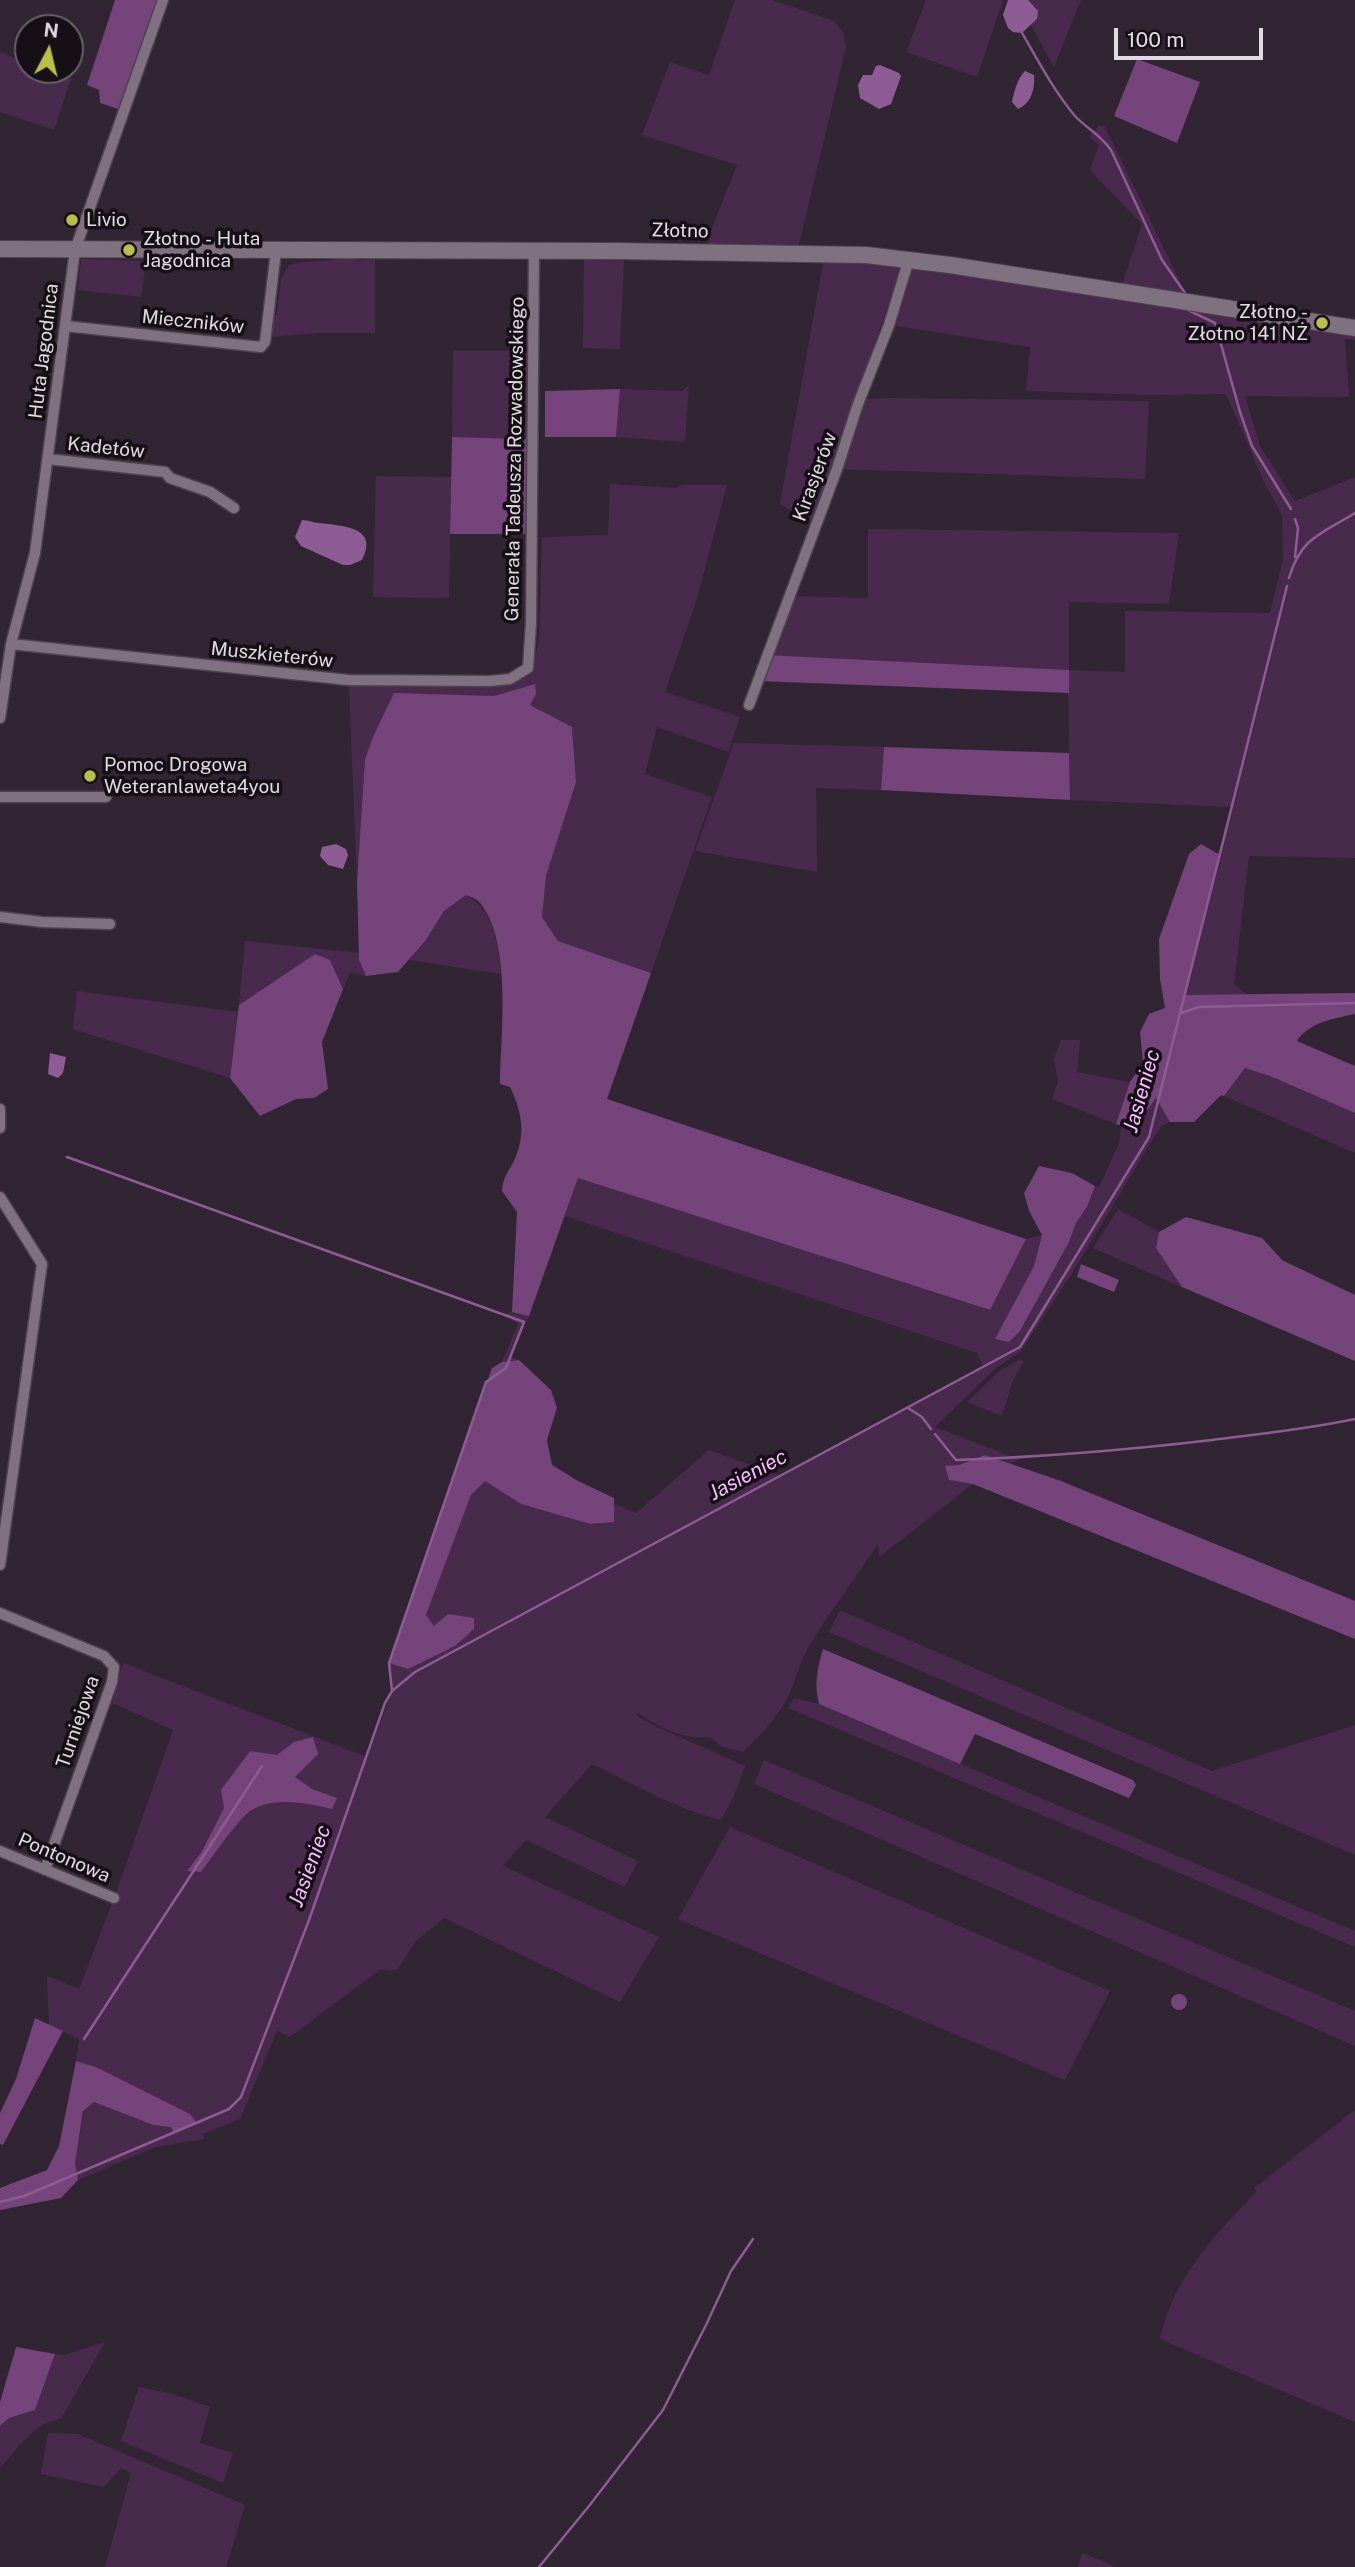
<!DOCTYPE html>
<meta charset="utf-8">
<style>
body{margin:0}
#map{position:relative;width:1355px;height:2567px;overflow:hidden;background:#312533;font-family:"Public Sans",sans-serif}
canvas{display:block}
.north{position:absolute;left:14px;top:14px;width:70px;height:70px;box-sizing:border-box;background:#161016;border:2px solid #686168;border-radius:50%;rotate:7deg;font-size:19px;font-weight:700;line-height:28px;text-align:center;color:#e2dae3}
.north::after{content:'';display:block;margin:auto;width:24px;height:32px;background:#b9c046;clip-path:polygon(50% 0,100% 100%,50% 72%,0 100%)}
.scale{position:absolute;left:1114px;top:28px;width:149px;height:32px;box-sizing:border-box;border:4px solid #e2dae3;border-top:0;padding-left:9px;font-size:21px;line-height:24px;white-space:nowrap;color:#e2dae3;-webkit-text-stroke:5px #161016;paint-order:stroke}
</style>
<div id="map">
<canvas width="1355" height="2567"></canvas>
<div class="north">N</div>
<div class="scale">100 m</div>
</div>
<script>
const c = document.querySelector('canvas').getContext('2d');
c.lineJoin = 'round';
function fillPath(path, color) { c.fillStyle = color; c.fill(path, 'evenodd'); }
function stroke(path, color, width, dash) { c.strokeStyle = color; c.lineWidth = width; c.lineCap = dash ? 'butt' : 'round'; c.setLineDash(dash || []); c.stroke(path); }
function drawText(font, color, halo, rows, align = 'center') {
  c.font = font + ' "Public Sans",sans-serif'; c.lineWidth = 7; c.setLineDash([]); c.textBaseline = 'middle'; c.strokeStyle = halo; c.fillStyle = color; for (const [text, x, y, turn = 0] of rows) {
    c.save(); c.translate(x, y); c.rotate((+turn || 0) * Math.PI / 180); c.textAlign = isNaN(turn) ? turn : align; if (halo) c.strokeText(text, 0, 0); c.fillText(text, 0, 0); c.restore();
  }
}
fillPath(new Path2D(`
 M735,0H772L834,21L843,32L846,47L798,249L710,247L708,238L737,165L642,135L670,62L709,75Z
 M926,0H1003L977,77L906,52Z
 M1017,0H1081L1054,67Z
 M0,52L28,63V70H49L71,78L54,130L0,112Z
 M1099,125L1105,127L1188,298L1121,288L1142,224L1090,170L1099,145L1089,137Z
 M824,258L898,263L900,270L813,522L780,504Z
 M81,259L146,261L141,297L78,290Z
 M337,259H356V261L375,259V333H319L271,337L273,315H277L281,279L289,265C304,260 323,262 337,259Z
 M584,260H624L620,349L583,348Z
 M914,264L1355,332V340L1345,339L1349,397L1245,396L1260,446L1295,501L1355,477V858L1249,856L1234,984L1249,996L1184,995L1232,807L1070,800L1068,670L767,655L789,596L868,598V529L1179,533L1169,604L1069,602V670L1125,672V611L1270,613L1283,560L1282,515L1264,482L1226,394L1148,395L1026,391L1030,347L896,326Z
 M453,351H528V439L452,437Z
 M689,385L685,442L616,437L620,389L682,391Z
 M888,398L1149,401L1145,479L837,469L866,399Z
 M376,476L451,477L449,598L373,597Z
 M610,484L675,488L682,485H727L696,602L665,692L740,717L728,752L657,727L645,774L712,797L651,973L558,941L542,917L546,876L576,782L572,728L530,705L534,684L494,696L394,694L365,759L357,882L349,686L498,685L524,678L533,669L539,640L542,537L608,535Z
 M734,743L884,747L881,790L816,788L817,872L695,851Z
 M466,895C494,910 498,945 501,974L409,960L426,940L444,911Z
 M245,941L359,953V960L366,976L350,973L343,989L330,960L315,954L239,1005Z
 M77,991L238,1012L230,1078L73,1029Z
 M1061,1040H1080L1077,1072L1130,1082L1116,1124L1052,1099L1058,1082L1054,1059Z
 M1245,1068L1270,1076L1355,1113V1153L1224,1096Z
 M1156,1098L1170,1122L1161,1126L1153,1139L1072,1273L1021,1351L995,1369L935,1427L1010,1456L1022,1458L1011,1463L985,1455L959,1465L949,1480L973,1484L879,1557L878,1544C856,1577 832,1609 811,1643C802,1657 798,1672 792,1688C782,1712 762,1735 743,1752L722,1747L710,1737C682,1740 661,1728 638,1713L636,1715L655,1726L745,1766L733,1798L721,1820C676,1809 634,1784 592,1764L545,1817L638,1861L625,1887L526,1840L503,1866L659,1937L620,2002L444,1918L416,1941L398,1969L390,1971L381,1969L290,2037L277,2031L240,2119L202,2134L204,2139L156,2147L78,2180L75,2164L84,2110L94,2102L153,2125L171,2127L197,2123L190,2114L96,2067L76,2061L79,2039L49,2025L47,1976L79,1989L116,1893L173,1730L112,1703L123,1663L367,1757L392,1691L389,1663L408,1669L434,1626L426,1615L471,1495L485,1481L521,1504L590,1524L614,1522V1504L636,1513L709,1450L781,1476L983,1367L977,1353L565,1216L578,1178L989,1310L1026,1239L1042,1235L1034,1266L996,1338L1009,1342L1020,1331L1069,1242L1076,1223L1087,1207L1095,1186L1099,1187L1119,1143L1121,1125L1135,1129Z
 M1118,1209L1159,1232L1156,1248L1182,1287L1093,1248Z
 M512,1312L529,1316L511,1357L519,1360L502,1362L518,1324L504,1314Z
 M1020,1359L1024,1361L1013,1380L1002,1416L967,1402L998,1372Z
 M840,1610L1212,1771L1355,1725V1855L829,1632Z
 M794,1698L819,1704L1355,1931V1947L788,1708Z
 M764,1760L1355,2011V2046L754,1784Z
 M730,1827L1110,1991L1065,2080L678,1919Z
 M1355,2110V2422L1160,2339C1172,2279 1216,2234 1257,2191L1254,2188Z
 M105,2342L61,2419C33,2423 18,2448 0,2468V2426L9,2418L35,2410L55,2354L64,2355Z
 M139,2387L173,2394L210,2407L200,2443L233,2453L223,2483L121,2441Z
 M48,2433L78,2434L245,2505L226,2567H105L131,2473L121,2468L104,2487L41,2474Z
 M1082,2553L1116,2567H1078Z`), '#482b4c');
fillPath(new Path2D(`
 M115,0H163L124,111L100,103L99,90L87,85Z
 M1137,59L1200,82L1177,143L1114,116Z
 M620,389L616,437H545V391Z
 M452,437L528,439L526,534H450Z
 M767,655L1069,670V693L758,681Z
 M535,684L536,694L530,705L572,727L576,782L546,876L542,917L558,941L651,973L607,1099L1026,1239L990,1310L578,1178L529,1316L512,1312L517,1212L502,1191C504,1172 510,1172 516,1156C526,1132 521,1110 510,1087L500,1084C501,1035 512,942 480,903C477,899 471,897 466,895L444,911L426,940L398,972L366,976L359,960L357,882L365,759L373,737L394,693L494,696Z
 M884,747L1069,753L1070,800L881,790Z
 M1201,844L1220,855L1185,995L1355,993V1014C1335,1018 1308,1023 1297,1041L1355,1066V1113L1270,1076L1245,1068L1224,1096L1221,1095L1194,1122H1170L1156,1098L1134,1129L1116,1124L1130,1082L1143,1063L1140,1032L1149,1014L1165,1008L1160,979L1159,939L1189,854Z
 M315,954L330,960L343,989L322,1042L328,1089L314,1098L296,1099L260,1116L230,1078L239,1005Z
 M1039,1166L1072,1173L1095,1186L1087,1207L1076,1223L1069,1242L1020,1331L1009,1342L995,1339L1034,1266L1042,1235L1029,1211L1024,1193Z
 M1186,1217L1262,1238L1282,1260L1355,1295V1361L1182,1287L1156,1248L1159,1232Z
 M1081,1264L1119,1280L1114,1292L1077,1277Z
 M519,1360L551,1390L557,1408L547,1440L552,1465L578,1481L614,1498V1522L590,1524L521,1504L485,1481L471,1495L426,1615L434,1626L448,1614L474,1618V1629L455,1646L408,1669L389,1663L492,1368L502,1362Z
 M985,1455L1061,1481L1355,1601V1639L973,1484L949,1480L945,1466L959,1465Z
 M823,1649L1133,1780L1136,1785L1129,1798L975,1734L960,1764L819,1704C814,1684 817,1670 823,1649Z
 M313,1737L318,1754L295,1777L312,1789L337,1798L332,1809C306,1803 274,1796 250,1811C239,1818 211,1859 201,1872L187,1871L201,1853L224,1808L221,1790L250,1751L277,1755L294,1742Z
 M1171 2002a8 8 0 1 1 16 0a8 8 0 1 1-16 0Z
 M35,2018L63,2031L3,2145L0,2144V2113L16,2079Z
 M76,2061L96,2067L190,2114L197,2123L174,2133L171,2127L153,2125L94,2102L83,2111L75,2164L78,2180L61,2198L0,2210V2188L47,2170L59,2146Z
 M16,2347L55,2354L35,2410L9,2418L0,2426V2402Z`), '#74447b');
fillPath(new Path2D(`
 M1008,0H1028L1038,11L1037,19L1022,33L1013,32L1008,28L1003,15Z
 M880,65L899,73L901,76L891,104L879,109L860,98L858,85L863,75H872L876,66Z
 M1025,71L1034,75C1035,88 1032,103 1018,109L1012,102C1014,92 1018,77 1025,71Z
 M302,520C309,520 313,523 319,523C341,526 380,526 362,560L350,565H343L301,546L295,537Z
 M336,844L346,849L348,855L343,869L328,865L320,856L322,847Z
 M50,1053L66,1057L63,1073L58,1078L48,1074Z`), '#8e5c94');
stroke(new Path2D(`
 M1021,31C1037,59 1054,91 1075,116C1087,129 1099,133 1111,150L1162,260L1185,293
 M1188,310L1215,323L1240,412L1252,446L1291,509
 M1295,557L1298,528L1295,519
 M1289,578C1301,537 1321,534 1355,513
 M1181,1013L1199,1007L1355,1003
 M67,1157L524,1322L506,1368L486,1382L389,1663L392,1691
 M908,1408L922,1417L931,1429
 M935,1434L956,1460C1041,1457 1127,1450 1212,1440C1260,1434 1308,1429 1355,1419
 M84,2039L262,1766
 M0,2202L24,2196L229,2109L241,2097L309,1920L385,1703L392,1691L415,1672L1020,1347L1149,1137L1287,586
 M539,2567L589,2506L663,2410L707,2323L731,2271L753,2239`), '#8e5c94', 2.5);
const street = new Path2D(`
 M65,326L261,347L265,342L276,251
 M48,459L165,472L170,478L210,492L234,508
 M11,644L348,680L489,681L510,679L528,668L531,623L534,251
 M749,705L837,469L858,404L889,325L909,259
 M0,718L11,644L35,553L75,250L163,0
 M0,797H106
 M0,917L42,922L110,924
 M0,1109V1128
 M0,1197L42,1264L0,1565
 M0,1613L104,1656L114,1667L112,1682L45,1870
 M0,1851L114,1898`);
const secondary = new Path2D(`
 M0,249L617,251L866,255L950,265L1355,328`);
stroke(street, '#4d434e', 13);
stroke(secondary, '#4d434e', 18);
stroke(street, '#807181', 10);
stroke(secondary, '#807181', 16);
for (const [x, y, r, color] of [
 [72,220,7,"#b9c046"],
 [129,250,7,"#b9c046"],
 [1322,323,7,"#b9c046"],
 [90,776,7,"#b9c046"]
]) { const dot = new Path2D(); dot.arc(x, y, r, 0, 2 * Math.PI); c.fillStyle = color; c.fill(dot); stroke(dot, '#161016', 2.5); }
drawText('19px', '#e2dae3', '#161016', [
 ["Livio",86,220],
 ["Złotno - Huta",143,239],
 ["Jagodnica",143,261],
 ["Złotno -",1308,312,"right"],
 ["Złotno 141 NŻ",1308,334,"right"],
 ["Pomoc Drogowa",104,765],
 ["Weteranlaweta4you",104,787]
], 'left');
drawText('19px', '#e2dae3', '#161016', [
 ["Złotno",680,231,1],
 ["Mieczników",193,322,6],
 ["Huta Jagodnica",44,351,-83],
 ["Kadetów",106,448,6],
 ["Generała Tadeusza Rozwadowskiego",515,459,-89],
 ["Kirasjerów",815,477,-70],
 ["Muszkieterów",272,655,6],
 ["Turniejowa",78,1722,-71],
 ["Pontonowa",64,1858,23]
]);
drawText('italic 21px', '#f6bdfe', '#161016', [
 ["Jasieniec",1142,1091,-74],
 ["Jasieniec",748,1475,-28],
 ["Jasieniec",310,1866,-70]
]);
</script>
